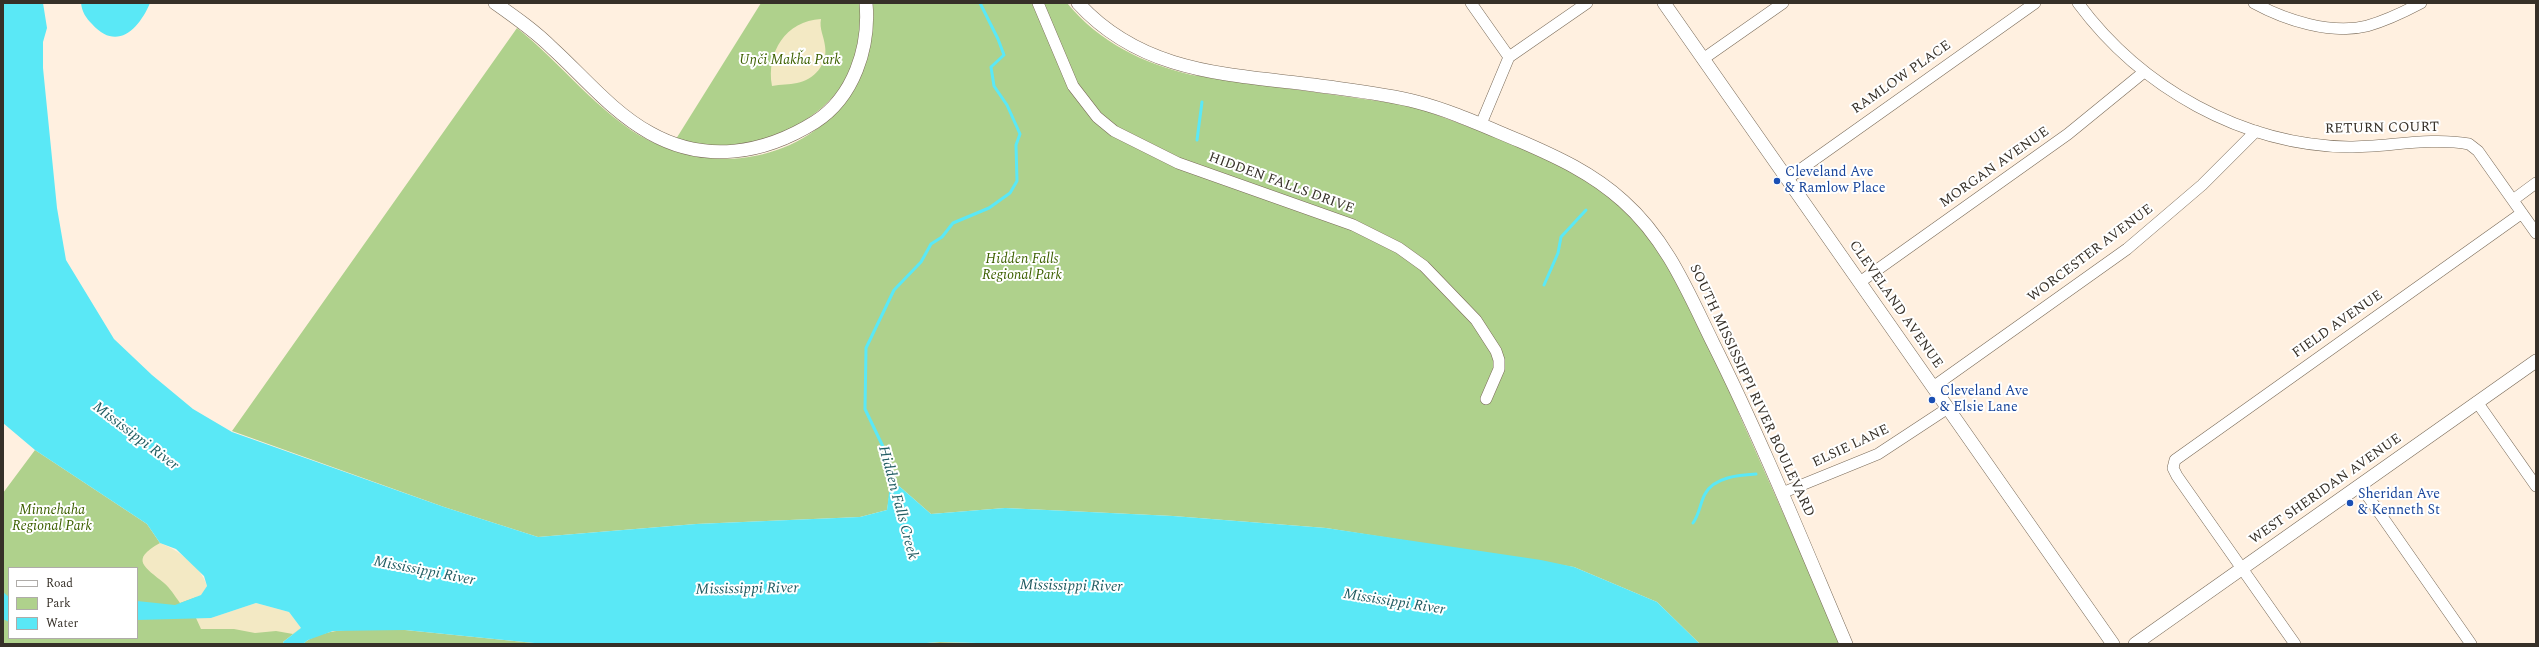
<!DOCTYPE html>
<meta charset="utf-8">
<style>
body{margin:0}
#map{position:relative;width:2539px;height:647px;overflow:hidden;background:#fff0e0;font-family:Spectral,serif}
canvas{display:block}
.frame{position:absolute;inset:0;border:4px solid #363028;pointer-events:none}
.legend{position:absolute;left:8px;top:567px;width:130px;height:72px;box-sizing:border-box;background:#fff;border:1px solid #afaca9;margin:0;padding:5px 7px;list-style:none;font-size:12px;color:#363028}
.legend li{display:flex;align-items:center;gap:8px;height:20px}
.legend b{width:20px;border:1px solid #afaca9}
</style>
<div id="map">
<canvas width="2539" height="647"></canvas>
<div class="frame"></div>
<ul class="legend">
<li><b style="height:5px;background:#fff"></b>Road</li>
<li><b style="height:11px;background:#afd18c"></b>Park</li>
<li><b style="height:11px;background:#5ae8f6"></b>Water</li>
</ul>
</div>
<script>
const c = document.querySelector('canvas').getContext('2d');
c.lineJoin = 'round';
function fillPath(path, color) { c.fillStyle = color; c.fill(path, 'evenodd'); }
function stroke(path, color, width, dash) { c.strokeStyle = color; c.lineWidth = width; c.lineCap = dash ? 'butt' : 'round'; c.setLineDash(dash || []); c.stroke(path); }
function drawText(font, color, halo, rows, align = 'center') {
  c.font = font + ' Spectral,serif'; c.lineWidth = 4; c.setLineDash([]); c.textBaseline = 'middle'; c.strokeStyle = halo; c.fillStyle = color; for (const [text, x, y, turn = 0] of rows) {
    c.save(); c.translate(x, y); c.rotate((+turn || 0) * Math.PI / 180); c.textAlign = isNaN(turn) ? turn : align; if (halo) c.strokeText(text, 0, 0); c.fillText(text, 0, 0); c.restore();
  }
}
fillPath(new Path2D(`
 M761,3H862C861,18 862,34 859,48C846,103 793,135 742,146C720,150 697,144 676,139Z
 M873,3H1067C1099,42 1144,64 1192,75L1399,104L1424,110C1477,131 1551,154 1597,187C1675,243 1711,350 1748,434C1779,504 1810,574 1841,644H1700L1657,602L1574,567L1326,528L1173,516L1005,508L931,514L899,486L891,485L887,510L860,517L696,524L538,537L444,507L232,431L517,28C559,61 601,116 648,140C753,194 881,127 873,3Z
 M35,450L147,524L211,618L301,628L283,642L284,644H3V493ZM9,568H137V638H9Z
 M405,630L544,644H303C325,624 377,631 405,630Z
 M940,642L1013,644H913Z`), '#afd18c');
fillPath(new Path2D(`
 M821,19C819,29 824,36 825,46C828,64 814,80 797,83C789,85 781,84 772,86C766,52 786,21 821,19Z
 M160,543C178,550 201,566 207,586L202,595L180,603C175,596 170,588 164,583C145,567 129,560 160,543Z
 M256,603L289,612L301,628L293,634L276,631L255,633L234,629H201L196,618H211Z`), '#f3e9c4');
fillPath(new Path2D(`
 M3,3H43L47,28L43,42V68L57,208L66,260L114,339L152,375L193,409L232,432L444,507L538,537L696,524L860,517L887,510L890,485L899,486L931,514L1005,508L1173,516L1326,528L1541,560L1574,567L1657,602L1700,644H1013L940,642L913,644H544L405,630L333,631L308,640L303,644H284L283,642L301,628L289,612L256,603L211,618L137,620V601L175,605L201,595L207,586L204,576L176,549L160,543L147,524L35,450L3,423Z
 M81,3H150C139,29 117,52 92,24C86,18 82,12 81,3Z
 M3,592L9,597V622L3,619Z`), '#5ae8f6');
stroke(new Path2D(`
 M1197,140L1202,102
 M1544,285L1558,253L1561,237L1586,210
 M896,490L887,455L865,409L866,348L894,290L921,262L931,244L942,237L953,223L989,208L1010,193L1017,181L1016,145L1020,134L1007,105L994,86L991,67L1004,55L998,39L980,3
 M1693,523C1700,513 1700,503 1705,494C1714,477 1739,475 1756,474`), '#5ae8f6', 3);
const minor = new Path2D(`
 M1038,3L1073,86L1097,117L1114,131L1178,163L1353,225L1399,248L1424,266L1476,320L1496,351L1499,360V369L1486,399
 M1471,3L1509,57
 M2078,3C2141,88 2242,145 2349,147C2388,147 2430,137 2469,144L2478,151L2536,233
 M2254,3C2285,20 2331,35 2367,26C2385,21 2404,12 2421,3
 M1703,59L1783,3
 M1481,124L1509,57L1587,3
 M1787,179L2035,3
 M2513,200L2536,183
 M1860,282L2068,134L2144,72
 M1933,387L2127,249L2202,185L2256,131
 M2477,402L2536,486
 M2360,485L2471,644
 M1782,493L1878,454L1948,408
 M2295,644L2177,476L2173,468L2175,460L2522,213`);
const tertiary = new Path2D(`
 M495,3C515,17 535,31 552,48C583,76 612,112 650,133C705,164 764,154 815,122C854,97 870,47 866,3
 M1078,3C1142,73 1226,74 1314,85C1349,90 1383,93 1417,102C1452,111 1486,127 1520,141C1557,157 1592,173 1623,201C1667,240 1688,292 1713,343C1762,441 1803,543 1846,644
 M1664,3L2113,644
 M2135,644L2536,361`);
stroke(minor, '#796a58', 12);
stroke(tertiary, '#796a58', 14);
stroke(minor, '#fff', 11);
stroke(tertiary, '#fff', 13);
for (const [x, y, r, color] of [
 [1777,181,4,"#1a4fb4"],
 [1932,400,4,"#1a4fb4"],
 [2350,503,4,"#1a4fb4"]
]) { const dot = new Path2D(); dot.arc(x, y, r, 0, 2 * Math.PI); c.fillStyle = color; c.fill(dot); stroke(dot, '#fff', 1.5); }
drawText('italic 14px', '#3d6000', '#fff', [
 ["Uŋči Makȟa Park",790,61],
 ["Hidden Falls",1022,260],
 ["Regional Park",1022,276],
 ["Minnehaha",52,511],
 ["Regional Park",52,527]
]);
drawText('14px', '#363028', '#fff', [
 ["RAMLOW PLACE",1902,78,-35],
 ["RETURN COURT",2382,129,-1],
 ["MORGAN AVENUE",1995,168,-35],
 ["HIDDEN FALLS DRIVE",1281,184,20],
 ["WORCESTER AVENUE",2091,254,-37],
 ["CLEVELAND AVENUE",1895,305,55],
 ["FIELD AVENUE",2338,325,-35],
 ["SOUTH MISSISSIPPI RIVER BOULEVARD",1751,391,65],
 ["ELSIE LANE",1851,447,-25],
 ["WEST SHERIDAN AVENUE",2326,490,-35]
]);
drawText('14px', '#164399', '#fff', [
 ["Cleveland Ave",1785,173],
 ["& Ramlow Place",1785,189],
 ["Cleveland Ave",1940,392],
 ["& Elsie Lane",1940,408],
 ["Sheridan Ave",2358,495],
 ["& Kenneth St",2358,511]
], 'left');
drawText('italic 15px', '#215c62', '#fff', [
 ["Mississippi River",135,437,37],
 ["Hidden Falls Creek",897,503,75],
 ["Mississippi River",424,572,11],
 ["Mississippi River",1071,587,1],
 ["Mississippi River",747,590,-1],
 ["Mississippi River",1394,603,9]
]);
</script>
